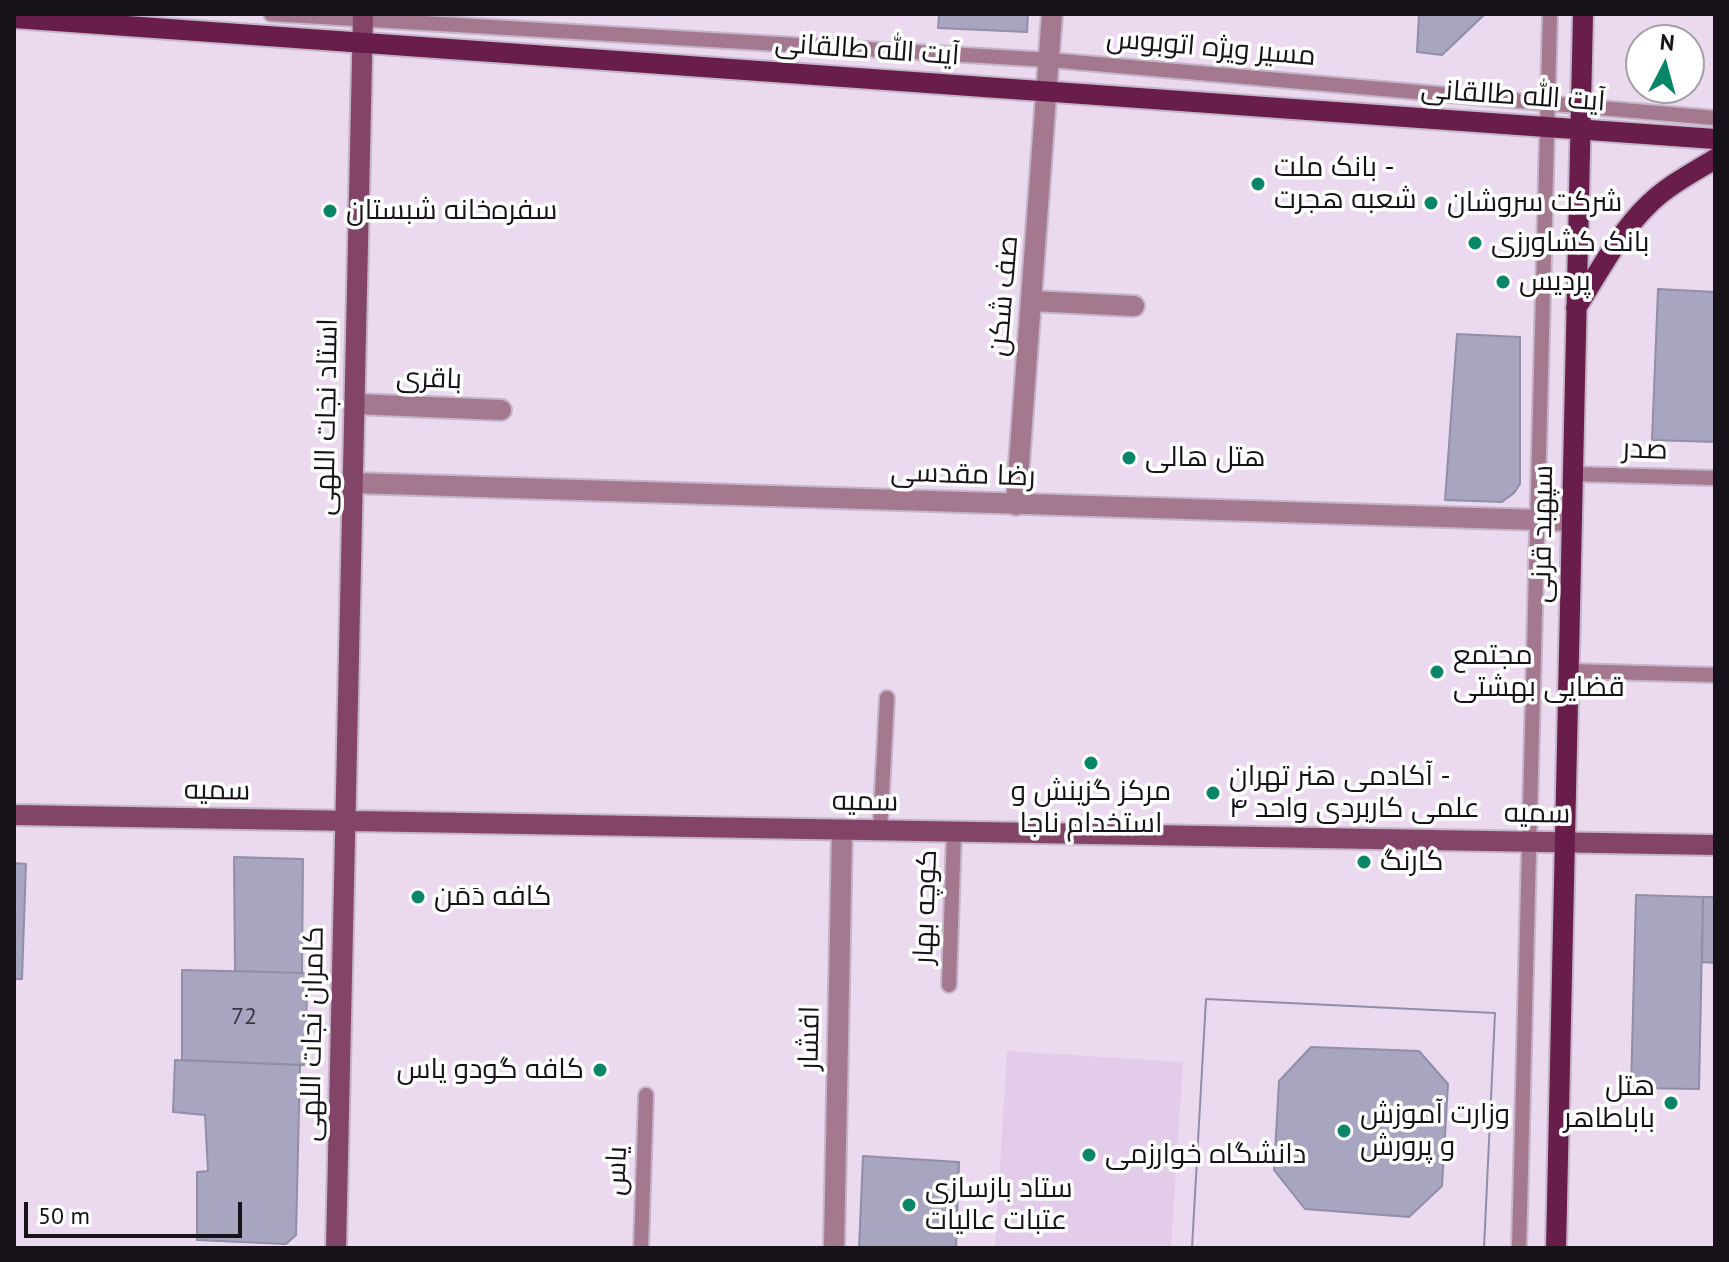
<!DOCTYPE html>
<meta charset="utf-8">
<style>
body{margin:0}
#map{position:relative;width:1729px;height:1262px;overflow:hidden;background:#ebd9f0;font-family:"PT Sans",sans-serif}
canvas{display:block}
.frame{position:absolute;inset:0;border:16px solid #171119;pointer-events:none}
.north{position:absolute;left:1625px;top:24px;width:80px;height:80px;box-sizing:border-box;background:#fff;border:2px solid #a2a0a3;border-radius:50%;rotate:6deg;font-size:22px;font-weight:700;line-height:32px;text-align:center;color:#171119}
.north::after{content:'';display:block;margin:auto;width:28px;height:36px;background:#098667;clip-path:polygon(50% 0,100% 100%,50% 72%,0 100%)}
.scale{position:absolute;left:24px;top:1202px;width:218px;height:36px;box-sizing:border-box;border:4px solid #171119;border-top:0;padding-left:10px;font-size:24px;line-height:28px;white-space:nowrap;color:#171119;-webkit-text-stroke:6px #fff;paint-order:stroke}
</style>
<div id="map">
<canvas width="1729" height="1262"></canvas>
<div class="frame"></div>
<div class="north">N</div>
<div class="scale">50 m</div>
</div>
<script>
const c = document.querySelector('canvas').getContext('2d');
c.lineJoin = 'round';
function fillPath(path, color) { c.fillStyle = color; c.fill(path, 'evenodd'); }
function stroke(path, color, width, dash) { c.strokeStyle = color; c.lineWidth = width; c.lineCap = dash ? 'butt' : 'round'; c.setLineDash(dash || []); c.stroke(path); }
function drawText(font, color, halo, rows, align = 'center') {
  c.font = font + ' "PT Sans",Cairo,sans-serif'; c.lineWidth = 7; c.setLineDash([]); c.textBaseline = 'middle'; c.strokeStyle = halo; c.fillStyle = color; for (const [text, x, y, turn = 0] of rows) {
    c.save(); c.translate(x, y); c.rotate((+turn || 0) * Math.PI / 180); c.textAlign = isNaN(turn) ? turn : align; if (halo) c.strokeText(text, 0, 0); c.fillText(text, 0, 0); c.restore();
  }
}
fillPath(new Path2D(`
 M1007,1051L1183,1062L1171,1248H995Z`), '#e2ccea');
const building = new Path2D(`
 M939,14H1028L1027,32L938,28Z
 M1419,14H1485L1442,55L1417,52Z
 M1658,289L1715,292V442L1652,440Z
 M1457,334L1520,337V484L1514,493L1502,502L1445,500Z
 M234,857L303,859L302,973L235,971Z
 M14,863L26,864L22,979H14Z
 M1636,895L1703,897L1699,1089L1631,1088Z
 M1703,897H1715V963L1702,962Z
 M182,970L308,973L304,1065L182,1060Z
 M1206,999L1495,1013L1484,1248H1192ZM1311,1047L1419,1051L1448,1084L1442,1186L1409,1217L1305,1209L1274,1170L1279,1081Z
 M1206,999L1495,1013L1484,1248H1192Z
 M175,1060L300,1065L296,1235L286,1244L197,1240V1172L208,1171L205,1115L173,1112Z
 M863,1156L959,1162L956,1248H859Z`);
fillPath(building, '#a7a5bf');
stroke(building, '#908fa7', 2);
const service = new Path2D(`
 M271,14L1050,60L1715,118
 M1573,474L1715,478
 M1569,671L1715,675
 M880,830L887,698
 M949,985L954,832
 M641,1248L646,1095
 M1519,1248L1550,14`);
const minor = new Path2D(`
 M1032,301L1134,306
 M355,404L501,410
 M354,483L1572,521
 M1016,505L1052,14
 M834,1248L842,830`);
const secondary = new Path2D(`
 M14,815L1715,845
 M336,1248L363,14`);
const primary = new Path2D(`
 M14,18L1715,139
 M1576,308C1598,274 1618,234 1648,205C1667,186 1692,173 1715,159
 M1556,1248L1583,14`);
stroke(service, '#c5b5c9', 18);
stroke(minor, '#c5b5c9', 24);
stroke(secondary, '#c5b5c9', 24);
stroke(primary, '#c5b5c9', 24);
stroke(service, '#a4788e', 14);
stroke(minor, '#a4788e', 20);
stroke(secondary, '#834567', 20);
stroke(primary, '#691d4b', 20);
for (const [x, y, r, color] of [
 [1258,184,8,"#098667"],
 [1431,203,8,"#098667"],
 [330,211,8,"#098667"],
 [1475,243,8,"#098667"],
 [1503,282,8,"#098667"],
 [1129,458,8,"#098667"],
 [1437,672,8,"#098667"],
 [1091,763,8,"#098667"],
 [1213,793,8,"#098667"],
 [1364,862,8,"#098667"],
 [418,897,8,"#098667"],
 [600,1070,8,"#098667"],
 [1671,1103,8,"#098667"],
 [1344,1131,8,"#098667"],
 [1089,1155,8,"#098667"],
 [909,1205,8,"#098667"]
]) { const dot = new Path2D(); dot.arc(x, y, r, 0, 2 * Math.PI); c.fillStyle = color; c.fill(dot); stroke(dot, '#fff', 3); }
drawText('24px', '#3b3642', null, [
 ["72",244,1017]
]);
drawText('28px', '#171119', '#fff', [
 ["مسیر ویژه اتوبوس",1211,48,5],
 ["آیت الله طالقانی",867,50,4],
 ["آیت الله طالقانی",1513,96,4],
 ["صف شکن",1004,296,-85],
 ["باقری",429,379,2],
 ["استاد نجات اللهی",327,417,-89],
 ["صدر",1645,450,2],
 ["رضا مقدسی",963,475,2],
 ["سپهبد قرنی",1543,534,-89],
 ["سمیه",217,791,1],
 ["سمیه",865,802,1],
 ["سمیه",1537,814,1],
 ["کوچه بهار",926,907,-88],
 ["کامران نجات اللهی",313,1034,-89],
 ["افشار",810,1038,-89],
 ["یاس",617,1171,-88]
]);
drawText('28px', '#171119', '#fff', [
 ["بانک ملت -",1274,168],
 ["شعبه هجرت",1274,200],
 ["شرکت سروشان",1447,203],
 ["سفره‌خانه شبستان",346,211],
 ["بانک کشاورزی",1491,243],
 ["پردیس",1519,282],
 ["هتل هالی",1145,458],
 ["مجتمع",1453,656],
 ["قضایی بهشتی",1453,688],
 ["آکادمی هنر تهران -",1229,777],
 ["علمی کاربردی واحد ۴",1229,809],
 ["مرکز گزینش و",1091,792,"center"],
 ["استخدام ناجا",1091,824,"center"],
 ["کارنگ",1380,862],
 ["کافه دَمَن",434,897],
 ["کافه گودو یاس",584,1070,"right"],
 ["هتل",1655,1087,"right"],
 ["باباطاهر",1655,1119,"right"],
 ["وزارت آموزش",1360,1115],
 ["و پرورش",1360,1147],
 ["دانشگاه خوارزمی",1105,1155],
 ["ستاد بازسازی",925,1189],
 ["عتبات عالیات",925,1221]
], 'left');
</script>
